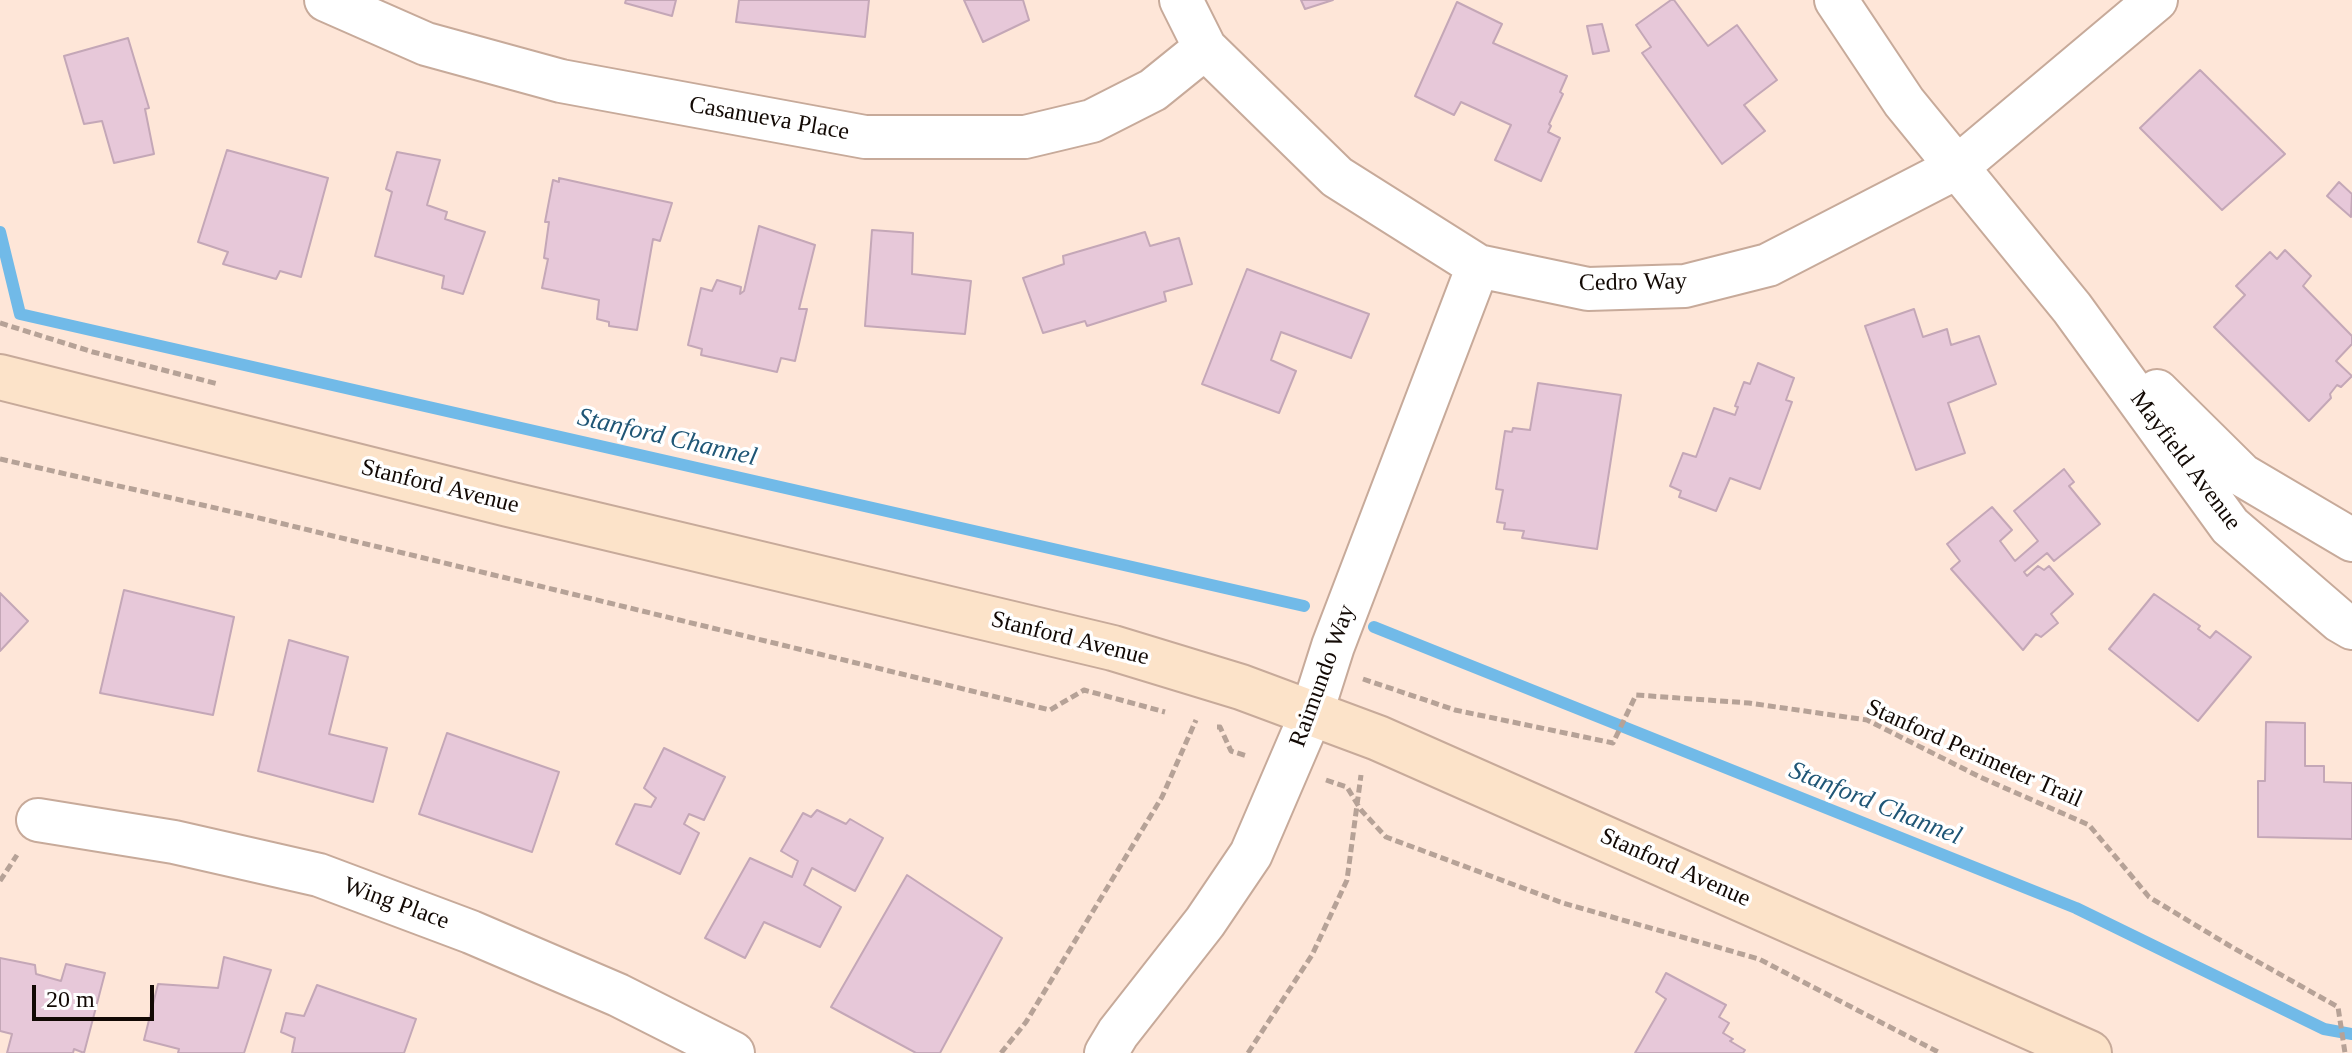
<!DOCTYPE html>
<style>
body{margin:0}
#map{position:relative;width:2352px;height:1053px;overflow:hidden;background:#fee6d8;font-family:"Times New Roman",serif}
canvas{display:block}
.scale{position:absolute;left:32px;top:985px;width:122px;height:36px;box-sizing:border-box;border:4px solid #120904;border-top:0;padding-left:10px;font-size:24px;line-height:28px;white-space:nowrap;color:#120904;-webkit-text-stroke:6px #fff;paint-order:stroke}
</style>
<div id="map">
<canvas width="2352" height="1053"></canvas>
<div class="scale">20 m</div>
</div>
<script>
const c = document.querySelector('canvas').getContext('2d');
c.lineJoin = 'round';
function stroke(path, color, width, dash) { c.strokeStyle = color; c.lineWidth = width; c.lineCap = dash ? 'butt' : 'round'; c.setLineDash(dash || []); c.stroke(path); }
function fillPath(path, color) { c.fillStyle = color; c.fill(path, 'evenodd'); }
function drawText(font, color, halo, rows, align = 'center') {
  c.font = font + ' "Times New Roman",serif'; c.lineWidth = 7; c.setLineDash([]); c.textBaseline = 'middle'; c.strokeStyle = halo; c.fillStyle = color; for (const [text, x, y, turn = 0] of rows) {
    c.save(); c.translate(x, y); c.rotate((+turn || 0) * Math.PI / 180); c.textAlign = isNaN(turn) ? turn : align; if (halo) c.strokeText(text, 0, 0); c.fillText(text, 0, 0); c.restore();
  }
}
stroke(new Path2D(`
 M0,232L20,314L1304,606
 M1374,627L2076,908L2324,1029L2352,1034`), '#71bae8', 12);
const building = new Path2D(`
 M626,0H676L672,16L625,3Z
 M739,0H869L865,37L736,22Z
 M964,0H1023L1029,20L983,42Z
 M1301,0H1333L1305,9Z
 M1671,0H1674L1708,46L1737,25L1777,80L1744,105L1765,131L1722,164L1642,53L1651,47L1636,25Z
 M1457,2L1502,24L1493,43L1567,76L1560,92L1563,94L1549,124L1551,126L1548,132L1560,138L1541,181L1495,160L1511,125L1461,102L1454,115L1415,96Z
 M1602,24L1609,51L1593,54L1587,26Z
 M128,38L149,108L145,109L154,154L114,163L102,121L84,124L64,56Z
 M2200,70L2285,154L2222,210L2140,128Z
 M227,150L328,178L301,277L280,271L276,279L223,264L228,252L198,242Z
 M397,152L440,160L427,205L447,212L445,219L485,232L463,294L442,288L444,276L375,256L392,192L386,189Z
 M559,178L672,203L660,241L653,239L637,330L609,326V322L597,319L599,300L542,288L548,259L544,258L549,222H545L553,180L559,182Z
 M2339,182L2352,194L2351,217L2327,196Z
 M759,226L815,245L799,309H807L795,361L781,358L777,372L701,355L702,349L688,345L701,288L712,291L717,280L741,287L740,294L744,291Z
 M872,230L913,233L912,274L971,281L965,334L865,326Z
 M1145,232L1150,246L1179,238L1192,284L1164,292L1166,301L1087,326L1085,321L1043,333L1023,278L1064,264L1063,256Z
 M2285,250L2311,276L2303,286L2352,336V344L2336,361L2352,376L2341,387L2337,385L2330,394L2331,398L2309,421L2214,327L2245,295L2236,286L2270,252L2277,259Z
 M1247,269L1369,314L1351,358L1281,332L1271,360L1296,371L1279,413L1202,384Z
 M1914,309L1923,337L1947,329L1951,345L1979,336L1996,384L1948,403L1965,453L1916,470L1865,326Z
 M1758,363L1794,378L1786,400L1792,402L1760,489L1730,478L1716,511L1679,497L1681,491L1670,486L1683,453L1696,457L1714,408L1735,415L1738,407L1735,406L1744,382L1750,384Z
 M1538,383L1621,395L1597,549L1522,538L1524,531L1504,529L1505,523L1497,522L1503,490L1496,489L1505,431L1512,432L1513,428L1530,430Z
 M2064,469L2074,482L2069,486L2100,524L2054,561L2047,553L2024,572L2027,576L2038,566L2044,570L2049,566L2073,594L2051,614L2058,623L2041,637L2036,634L2023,650L1951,569L1960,561L1947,544L1992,507L2012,530L2000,541L2015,561L2038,541L2014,511Z
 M124,590L234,617L213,715L100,693Z
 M0,593L28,621L0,651Z
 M2154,594L2200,626L2198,629L2210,638L2216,631L2251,657L2198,721L2109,649Z
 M289,640L348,657L329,734L387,748L373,802L258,771Z
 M2266,722L2305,723V766H2324V782L2352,783V839L2258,837V781H2265Z
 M447,733L559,772L532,852L419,814Z
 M664,748L725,777L704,820L689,814L684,824L699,833L680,874L616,844L635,804L651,807L656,798L644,788Z
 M817,810L846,824L850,819L883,838L855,891L812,868L804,885L841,907L820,947L764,922L745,958L705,938L750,858L792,877L798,861L781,851L803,813L811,817Z
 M907,875L1002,938L940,1053H916L831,1007Z
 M224,957L271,970L244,1053H178L179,1049L144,1040L158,984L218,988Z
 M0,958L35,965L36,974L61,981L66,964L105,973L84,1053L74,1049L73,1053H7L12,1034L0,1031Z
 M1666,973L1726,1005L1719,1017L1729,1023L1723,1033L1733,1039L1730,1041L1745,1050L1743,1053H1635L1666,999L1656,992Z
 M317,985L416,1019L404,1053H292L295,1038L281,1032L286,1013L304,1016Z`);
fillPath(building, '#e7c8d9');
stroke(building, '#c4a7b7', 2);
const street = new Path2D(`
 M326,0L426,44L561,81L865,137H1025L1092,121L1153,90L1205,48
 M1181,0L1205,48L1337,177L1478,266L1588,289L1685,286L1768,265L1956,168L2156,0
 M1836,0L1904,102L2072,308L2230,526L2340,621L2352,628
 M2157,391L2242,475L2352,540
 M38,820L174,842L319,875L471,932L618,995L733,1053
 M1106,1053L1118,1033L1205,922L1251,854L1312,712L1333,646L1478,266`);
const secondary = new Path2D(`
 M0,377L508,504L1113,648L1241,687L1378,738L2089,1053`);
stroke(street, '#c7aa9a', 46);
stroke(secondary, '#c7aa9a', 48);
stroke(new Path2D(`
 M0,323L93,352L218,384
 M0,459L255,517L1050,710L1084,690L1165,712
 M1363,679L1455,710L1613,743L1636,695L1749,703L1867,720L1980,777L2089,825L2149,897L2230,946L2338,1007L2345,1053
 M1217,727H1220L1231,751L1247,756
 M1326,780L1347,787L1361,810L1386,837L1563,903L1759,959L1940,1053
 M0,881L17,855
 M1001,1053L1026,1022L1162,797L1196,720
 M1248,1053L1312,955L1347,880L1361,775`), '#b6a297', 5, [8, 4]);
stroke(street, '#fff', 42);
stroke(secondary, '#fce3c9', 44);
drawText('24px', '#120904', '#fff', [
 ["Casanueva Place",769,119,10],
 ["Cedro Way",1633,283,-1],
 ["Mayfield Avenue",2185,461,53],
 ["Stanford Avenue",440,487,14],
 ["Stanford Avenue",1070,639,14],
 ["Raimundo Way",1323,676,-70],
 ["Stanford Perimeter Trail",1974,754,24],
 ["Stanford Avenue",1675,868,24],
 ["Wing Place",396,904,20]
]);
drawText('italic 26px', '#1f5676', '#fff', [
 ["Stanford Channel",667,438,13],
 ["Stanford Channel",1875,804,22]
]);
</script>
